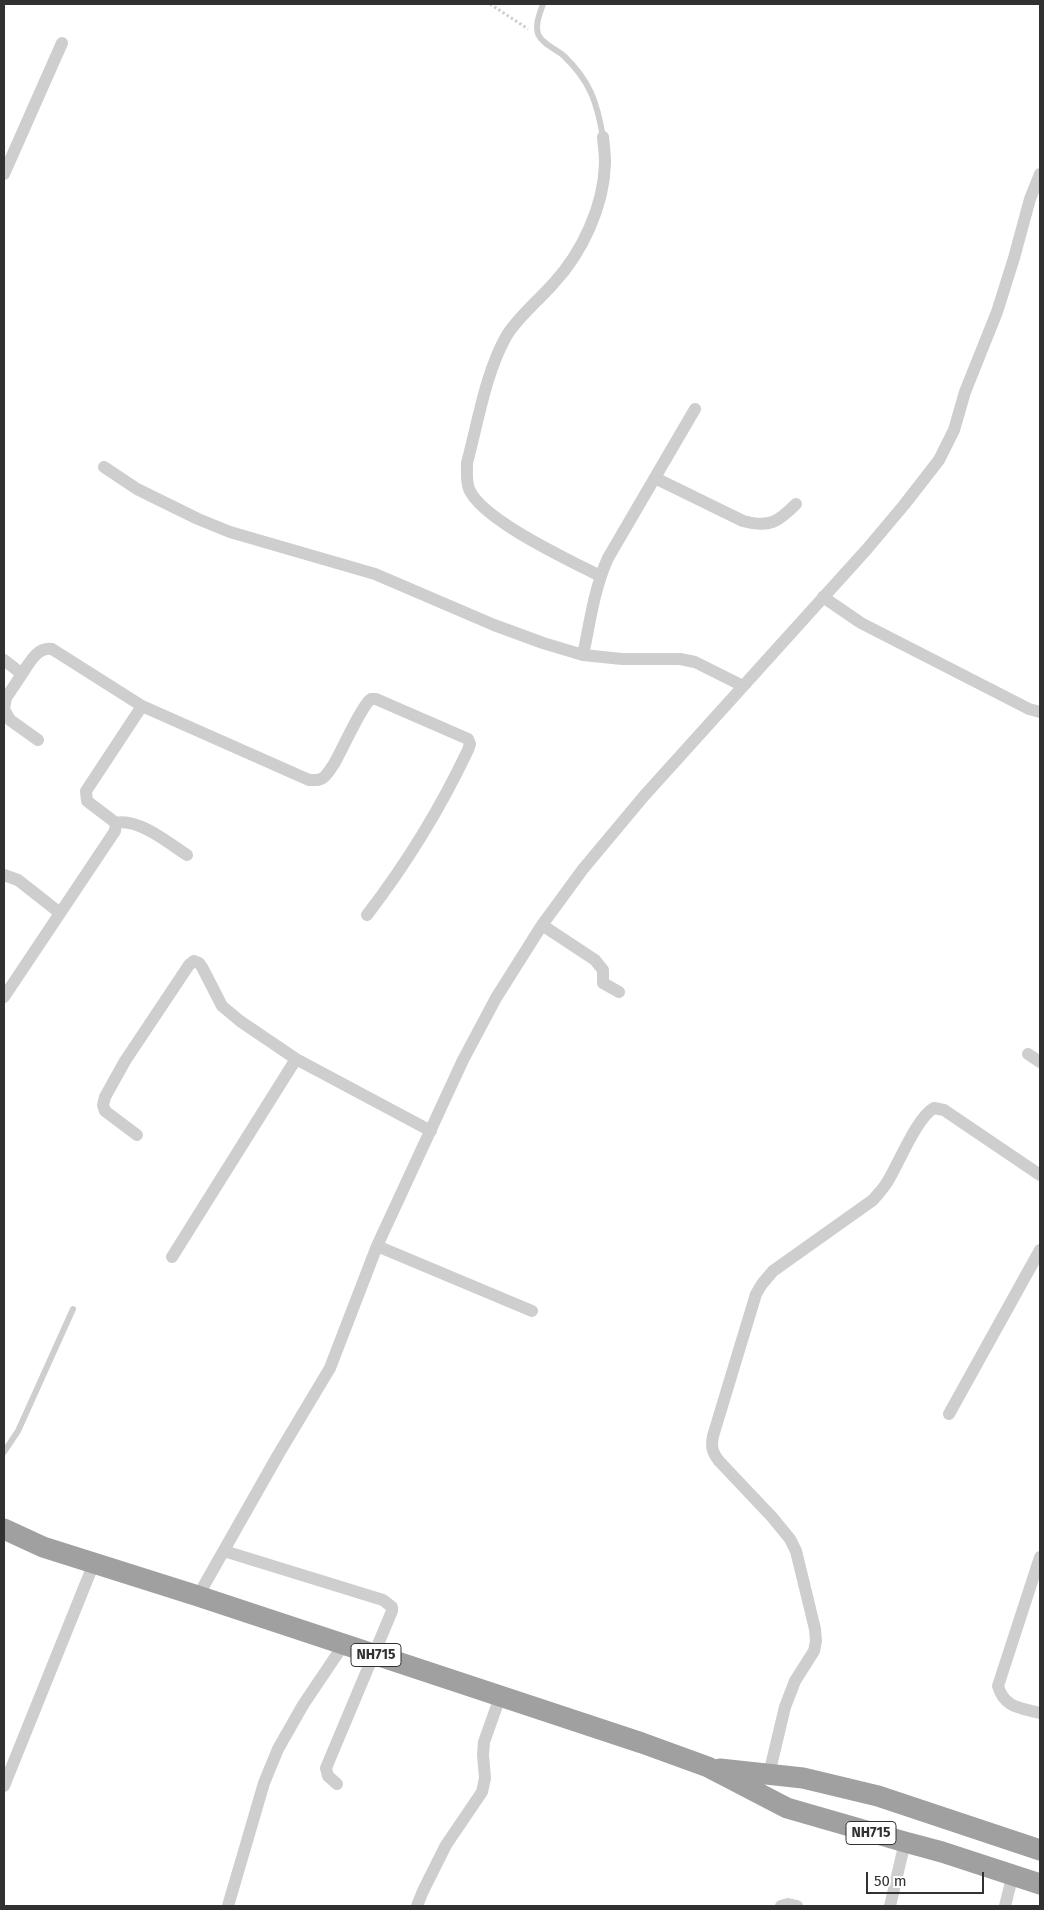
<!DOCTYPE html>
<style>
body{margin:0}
#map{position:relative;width:1044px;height:1910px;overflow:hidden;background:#fff;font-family:"Fira Sans",sans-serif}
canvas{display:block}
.frame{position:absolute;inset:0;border:5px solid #313131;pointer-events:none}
.scale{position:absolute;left:866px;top:1872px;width:118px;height:22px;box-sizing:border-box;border:2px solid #313131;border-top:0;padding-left:6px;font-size:15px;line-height:18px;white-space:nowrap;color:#313131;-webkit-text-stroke:4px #fff;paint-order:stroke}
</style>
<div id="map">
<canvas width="1044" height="1910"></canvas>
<div class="frame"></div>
<div class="scale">50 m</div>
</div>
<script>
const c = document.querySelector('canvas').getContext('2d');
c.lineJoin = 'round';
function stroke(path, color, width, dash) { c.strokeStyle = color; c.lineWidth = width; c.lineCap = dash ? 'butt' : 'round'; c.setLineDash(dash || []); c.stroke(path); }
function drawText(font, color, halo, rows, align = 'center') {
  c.font = font + ' "Fira Sans",sans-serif'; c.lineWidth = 5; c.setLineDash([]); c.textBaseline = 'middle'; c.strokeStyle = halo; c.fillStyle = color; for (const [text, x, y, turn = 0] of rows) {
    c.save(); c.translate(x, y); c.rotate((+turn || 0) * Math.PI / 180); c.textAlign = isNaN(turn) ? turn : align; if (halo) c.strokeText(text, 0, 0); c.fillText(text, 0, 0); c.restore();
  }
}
stroke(new Path2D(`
 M490,4L528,29`), '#cecece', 3, [2.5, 2.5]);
stroke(new Path2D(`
 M543,4C540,13 535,24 538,34C542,44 556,49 564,56C590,81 597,102 603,137
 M4,1452L18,1431L73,1309`), '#cecece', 6);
stroke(new Path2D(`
 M4,174L62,43
 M104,467L137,489L198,519L230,532L375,574L494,625L543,643L583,655L622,659H680L695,662L743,686
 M655,478L743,521C770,528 778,522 796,504
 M600,576C569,560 482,520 469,489C466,481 467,472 467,463C478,422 486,371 507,335C519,316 538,301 553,284C582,253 604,206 605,163C605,155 604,146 603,137
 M823,597L861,623L1029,709L1040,712
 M583,655C590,622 594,589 608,558L695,409
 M4,660L22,674C30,662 37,647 52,649L142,706
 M22,674L6,698L4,709L10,720L38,740
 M116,823C137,817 170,844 187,855
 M4,875L18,880L60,913
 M542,925L595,960L603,970V983L619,992
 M4,997L115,831L116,823L87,801L86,791L142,706L309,780C315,780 320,781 324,777C328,774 331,768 334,764C341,752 362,705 371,699H376L468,739L470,744L468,750C440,809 407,863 367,915
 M1028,1054L1040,1062
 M137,1135L105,1111L103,1105L105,1097L125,1061L189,965L194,961L199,963L202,967L222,1006L240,1021L296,1059L431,1131
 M377,1246L532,1311
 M172,1257L296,1059
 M949,1414L1040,1250
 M224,1551L383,1600L392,1607V1611L326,1768L328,1776L337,1784
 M1040,1557L998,1686C1004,1708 1021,1708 1040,1713
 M198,1596L278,1455L330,1368L377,1246L463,1060L496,998L542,925L583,869L644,796L867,549L904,505L939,460L954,430L965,392L997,312L1014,258L1030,199L1040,174
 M769,1774L785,1707L795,1681L814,1651L816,1641L815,1629L796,1551L790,1539L772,1517L719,1461C712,1452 711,1447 713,1436L756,1294L762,1284L773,1271L873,1200C877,1195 882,1190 886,1184C898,1166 916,1118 934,1108L944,1110L1040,1175
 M4,1786L94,1563
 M228,1906L264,1783L278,1749L303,1705L344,1644
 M417,1906L423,1891L446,1845L482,1792L485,1778L483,1755L484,1742L500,1697
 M781,1906L788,1904L797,1906
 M890,1906L905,1842
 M1005,1906L1013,1874`), '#cecece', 12);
stroke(new Path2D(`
 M4,1529L43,1547L198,1596L642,1743L708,1767L787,1808L905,1842L942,1852L1040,1884
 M720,1769L803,1778L878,1796L1040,1850`), '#a0a0a0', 21);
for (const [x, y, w] of [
 [376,1655,50],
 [871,1833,50]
]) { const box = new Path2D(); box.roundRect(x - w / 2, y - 11.5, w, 23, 4); c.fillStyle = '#fff'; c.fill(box); stroke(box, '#313131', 1); }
drawText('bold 14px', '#313131', null, [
 ["NH715",376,1655],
 ["NH715",871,1833]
]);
</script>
